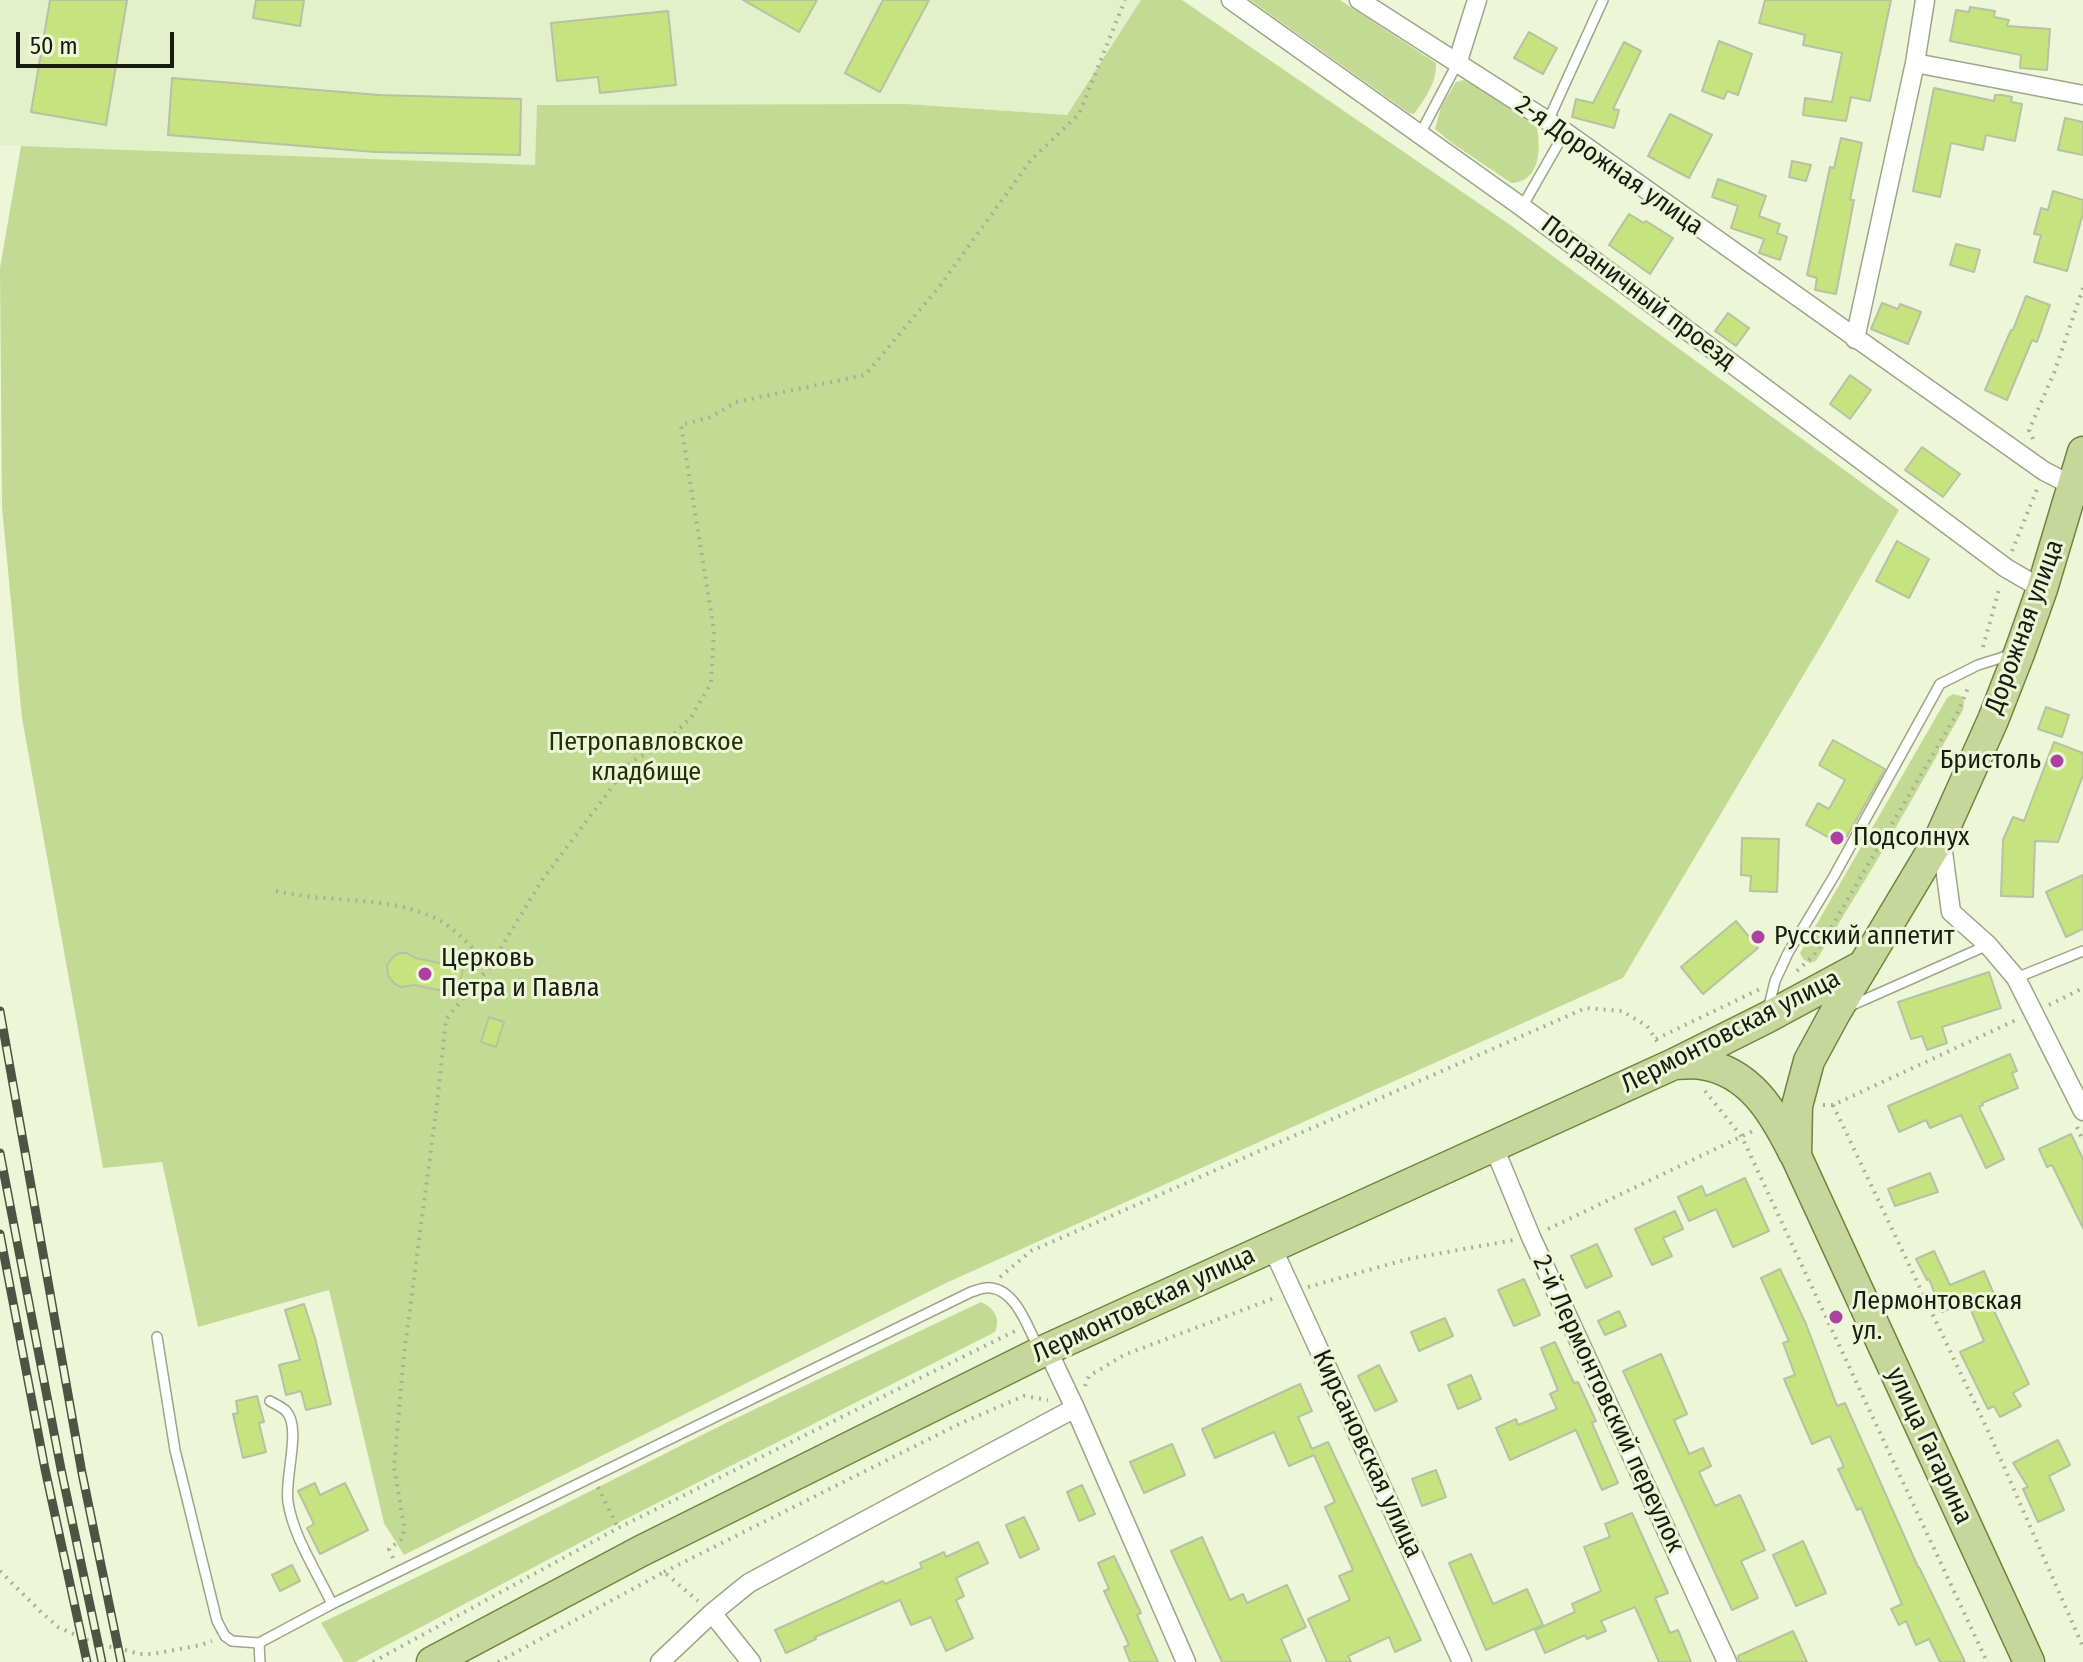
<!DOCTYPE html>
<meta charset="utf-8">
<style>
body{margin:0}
#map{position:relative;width:2083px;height:1662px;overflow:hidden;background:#edf7d8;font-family:"Fira Sans Condensed",sans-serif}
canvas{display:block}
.scale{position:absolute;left:16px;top:32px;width:158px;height:36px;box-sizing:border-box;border:4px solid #181b10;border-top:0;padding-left:10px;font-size:24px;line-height:28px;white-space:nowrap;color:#181b10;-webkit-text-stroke:6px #edf7d8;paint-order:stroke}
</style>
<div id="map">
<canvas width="2083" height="1662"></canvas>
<div class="scale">50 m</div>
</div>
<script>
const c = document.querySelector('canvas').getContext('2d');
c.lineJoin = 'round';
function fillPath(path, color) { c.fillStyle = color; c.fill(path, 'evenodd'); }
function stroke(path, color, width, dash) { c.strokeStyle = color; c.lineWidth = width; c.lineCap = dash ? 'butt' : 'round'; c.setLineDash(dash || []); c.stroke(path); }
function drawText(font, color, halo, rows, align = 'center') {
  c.font = font + ' "Fira Sans Condensed",sans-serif'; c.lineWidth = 6; c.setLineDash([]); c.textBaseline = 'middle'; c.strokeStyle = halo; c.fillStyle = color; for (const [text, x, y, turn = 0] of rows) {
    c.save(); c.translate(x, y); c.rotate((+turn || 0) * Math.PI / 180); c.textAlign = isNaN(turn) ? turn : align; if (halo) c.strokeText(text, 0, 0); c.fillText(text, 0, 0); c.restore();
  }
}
fillPath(new Path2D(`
 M0,0H1141L1067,115L905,104L537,105L535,165L0,145Z`), '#e3f0c9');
fillPath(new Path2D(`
 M1141,0H1182L1509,224L1899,510L1825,639L1623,978L946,1283L404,1555L384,1523L329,1290L198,1327L162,1162L103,1168L22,718L2,507L0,268L21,146L535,165L537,105L906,104L1067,115Z
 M1250,0H1340L1436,63C1437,82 1425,99 1414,114L1409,113Z
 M1464,80L1511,108L1537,127C1541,150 1540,182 1511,183L1452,143L1435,129L1441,107L1456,82Z
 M1953,694L1961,696L1964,701L1963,710L1879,857L1816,961L1810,963L1803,959L1800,953L1947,698Z
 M981,1302C994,1308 1001,1318 995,1332L604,1530L355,1662H344L321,1623L465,1554L728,1422Z`), '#c4d993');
const building = new Path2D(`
 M50,0H127L106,125L31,112Z
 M256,0H304L300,26L253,18Z
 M743,0H817L799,32Z
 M883,0H929L880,92L845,73Z
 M1765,0H1891L1870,101L1851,97L1846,121L1803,115L1805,98L1832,102L1842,53L1803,45L1805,35L1759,23Z
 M1970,7L1995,11L1994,17L2009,20L2007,26L2050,29L2047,70L2020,68L2021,55L1950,41L1956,10L1969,12Z
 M668,11L676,85L600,93L598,77L557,81L551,23Z
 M1529,32L1557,48L1543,74L1514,58Z
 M1719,41L1752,54L1738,95L1727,91L1724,99L1702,91Z
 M1624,42L1641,51L1613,109L1619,110L1614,128L1572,117L1576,99L1593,103Z
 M172,78L379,95L521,99L520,155L375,152L168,135Z
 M1934,88L1994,101L1995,95H2002L2012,97L2011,102L2022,104L2015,141L1986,135L1983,150L1951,143L1940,197L1913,191Z
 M1670,114L1712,135L1689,178L1648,156Z
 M2065,118L2083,122V155L2058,150Z
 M1841,138L1862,143L1850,200H1854L1836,294L1815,290L1817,278L1807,275L1830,167L1834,168Z
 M1792,161L1811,165L1806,181L1789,177Z
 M1718,179L1766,196L1759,216L1780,224L1777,233L1787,237L1780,260L1759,253L1764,239L1731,228L1738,206L1712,197Z
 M2053,191L2083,200V213L2067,271L2034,262L2041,235L2034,234L2041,208L2048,210Z
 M1629,214L1644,223L1646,221L1673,238L1650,274L1609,245Z
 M1956,244L1980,250L1974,272L1950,265Z
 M2026,296L2050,305L2037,342L2032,340L2007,400L1985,390L2011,330H2013Z
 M1882,303L1898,309L1900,304L1921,312L1908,344L1871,329Z
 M1728,313L1749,328L1736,346L1715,331Z
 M1850,375L1871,390L1850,419L1830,404Z
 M1922,447L1960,474L1943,497L1905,470Z
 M1897,541L1929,559L1909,598L1876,581Z
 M2046,707L2069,715L2062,737L2038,729Z
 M1833,740L1885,769L1842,845L1806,825L1818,803L1829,809L1845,780L1819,765Z
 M2054,742L2083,753V775L2058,842L2035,841L2033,897L2001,896L2003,840L2013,817L2024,821Z
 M1742,838L1779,839L1777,892L1750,891L1751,876L1741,875Z
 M2083,875V929L2066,937L2046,892Z
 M1736,921L1758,948L1703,994L1681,967Z
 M400,953H407L415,958L463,968L458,994L414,985L401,987L395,984L388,976L387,965L394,956Z
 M1989,972L2001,1008L1942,1027L1947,1043L1927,1050L1922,1036L1911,1039L1898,1002Z
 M489,1017L504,1022L496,1047L481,1042Z
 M2010,1054L2017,1071L2012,1073L2018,1088L1982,1103L1983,1105L1979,1107L2004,1159L1986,1168L1961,1115L1930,1128L1926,1120L1899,1132L1888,1106Z
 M2071,1134L2083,1159V1228L2052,1165L2047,1167L2039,1149Z
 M1930,1173L1938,1192L1895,1206L1888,1189Z
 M1745,1178L1769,1231L1733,1247L1716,1209L1689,1221L1678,1197L1702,1186L1706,1196Z
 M1675,1211L1683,1229L1663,1238L1672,1256L1652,1265L1635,1229Z
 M1597,1244L1612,1276L1586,1288L1571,1256Z
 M1934,1251L1950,1285L1984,1271L1999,1306L1993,1309L2029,1384L2013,1393L2021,1406L2000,1417L1994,1406L1988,1409L1960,1352L1984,1341L1967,1301L1942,1312L1929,1279L1927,1280L1916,1259Z
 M1780,1269L1806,1324L1837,1406L1845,1403L1918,1567H1919L1965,1662H1940L1929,1639L1916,1645L1906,1621L1899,1625L1891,1609L1902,1604L1861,1508L1857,1510L1838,1469L1844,1467L1830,1436L1812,1444L1784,1379L1795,1375L1783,1343L1789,1341L1761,1278Z
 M1524,1279L1540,1315L1514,1326L1498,1290Z
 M304,1304L315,1338L331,1404L306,1410L301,1391L286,1395L279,1365L300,1360L285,1310Z
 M1619,1311L1626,1326L1605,1335L1598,1321Z
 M1445,1318L1453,1336L1419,1351L1411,1332Z
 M1555,1342L1574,1383L1578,1382L1596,1421L1592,1423L1618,1483L1602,1490L1576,1430L1510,1460L1496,1428L1516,1419L1518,1425L1557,1409L1550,1394L1558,1390L1541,1348Z
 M1661,1354L1687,1414L1674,1420L1689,1454L1703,1448L1711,1466L1699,1472L1715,1506L1740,1495L1765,1550L1741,1561L1758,1598L1732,1610L1623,1371Z
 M1379,1365L1397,1401L1375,1411L1358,1376Z
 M1471,1375L1481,1399L1458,1409L1448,1385Z
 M1300,1384L1312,1411L1298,1417L1312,1449L1328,1442L1421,1640L1395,1652L1389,1637L1348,1656L1351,1662H1327L1308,1619L1350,1600L1339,1576L1353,1570L1325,1507L1335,1502L1314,1455L1289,1466L1274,1432L1215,1458L1202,1429Z
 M257,1396L264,1422L259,1423L266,1452L243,1458L233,1414L238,1413L236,1401Z
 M2058,1440L2070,1465L2049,1476L2064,1510L2038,1522L2023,1489L2028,1487L2013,1463Z
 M1172,1444L1185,1475L1144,1493L1130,1462Z
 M1436,1470L1446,1497L1422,1506L1412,1479Z
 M315,1483L320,1495L345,1483L368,1530L320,1554L307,1528L314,1524L298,1491Z
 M1082,1485L1095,1514L1079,1521L1067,1492Z
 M1632,1513L1668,1593L1655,1598L1670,1633L1678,1630L1691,1662H1659L1635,1607L1601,1621L1606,1631L1587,1639L1585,1635L1545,1653L1535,1630L1575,1612L1572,1604L1601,1591L1584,1547L1610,1537L1605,1524Z
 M1024,1517L1039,1549L1020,1558L1006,1525Z
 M1202,1537L1230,1600L1243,1594L1247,1603L1287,1585L1306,1627L1281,1639L1291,1662H1222L1171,1551Z
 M1803,1541L1826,1593L1796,1606L1773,1555Z
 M978,1542L988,1563L956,1578L964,1596L956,1600L973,1638L946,1651L931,1617L911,1625L900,1600L815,1637L816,1639L786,1653L775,1630L883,1581L885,1584L922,1568L920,1563L944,1552L946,1557Z
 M1471,1554L1493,1604L1527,1589L1543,1625L1486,1650L1449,1563Z
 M1114,1556L1141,1613L1137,1615L1158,1662H1130L1124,1647L1129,1645L1104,1591L1109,1589L1098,1563Z
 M292,1565L300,1581L280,1591L272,1575Z
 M1793,1631L1807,1662H1739L1738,1656Z`);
fillPath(building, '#c7e37f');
stroke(building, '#b7c1a3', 2);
const service = new Path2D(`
 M1548,121L1603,0
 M1420,134L1457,64
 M1522,207L1565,132
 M2016,978L2083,951
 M1848,1007L1988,945
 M1768,1010L1775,981L1788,953L1834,876L1940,684L1978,665L2013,654
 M157,1337L175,1450L217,1621L225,1636L232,1641L259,1643L332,1604L971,1292C978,1290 984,1287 991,1288C1017,1291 1028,1329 1039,1349
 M270,1401C275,1404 282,1407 286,1411C302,1428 284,1478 288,1502C293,1536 317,1572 332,1604
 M259,1643L260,1662`);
const minor = new Path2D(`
 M1231,0L1522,207L2006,568L2042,589
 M1359,0L1565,132L2044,471L2073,486
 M1915,63L2083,95
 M1457,64L1477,0
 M1855,339L1915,63L1925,0
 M1941,837L1951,912L1988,945L2016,978L2083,1111
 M1493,1145L1531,1237L1727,1662
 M1272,1247L1462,1662
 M1075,1408L1186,1662
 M712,1613L751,1662
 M660,1662L712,1613L749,1583L1075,1408L1047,1349`);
const primary = new Path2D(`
 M1676,1064C1684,1064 1693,1062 1701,1064C1750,1071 1774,1113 1794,1153
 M432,1662L641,1551L1041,1352L1674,1064L1766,1018L1864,965
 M2029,1662L1796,1156L1797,1106L1809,1061L1835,1013L1941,836L1993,720L2020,651L2042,589L2083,452`);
stroke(service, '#9ca688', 12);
stroke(minor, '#9ca688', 21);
stroke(primary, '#71843f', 33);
stroke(new Path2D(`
 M2033,439L2029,430L2054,373L2083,288
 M2012,551L2037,489
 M1983,647L2000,586
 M276,891C330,904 389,894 439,920C458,931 475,951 490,966
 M1797,971L1814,955L1825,938L1959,710L1969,685
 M2049,1005L2083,988
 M1656,1039L1760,989
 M1705,1091L1742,1137L1987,1662
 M1823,1105H1833L2016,1020
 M1833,1105L1990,1435L2083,1647
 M2077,1127L2083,1141
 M1548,1229L1753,1131
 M1000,1277L1031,1251L1586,1008L1622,1011L1647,1026L1660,1046
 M1308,1287L1408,1259L1514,1240
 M1085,1386L1089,1376L1124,1355L1277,1297
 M598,1487L618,1528
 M393,1558L389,1549L403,1538L404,1526L394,1467L404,1354L437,1104L446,1019L490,966L542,880L631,762L660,746L690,719L711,683L714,631L681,425L711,417L736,402L865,375L939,287L1031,160L1079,114L1125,0
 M0,1571L42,1613L58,1627L98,1645L118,1648L139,1654H153L201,1645L212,1641
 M664,1572L959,1424L1024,1396L1048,1400
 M373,1662L618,1528L1017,1330
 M498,1662L664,1572L698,1601`), '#a7af96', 4, [2, 6]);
stroke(service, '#fff', 9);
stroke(minor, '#fff', 18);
stroke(primary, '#c7d79b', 30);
const rail = new Path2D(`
 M0,1011L82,1473L121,1662
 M0,1153L61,1469L102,1662
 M0,1234L45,1469L87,1662`);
stroke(rail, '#4e5343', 9);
stroke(rail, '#edf7d8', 6, [18]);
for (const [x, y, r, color] of [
 [2057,761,8,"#ac41a1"],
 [1837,838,8,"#ac41a1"],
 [1758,937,8,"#ac41a1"],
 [425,974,8,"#ac41a1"],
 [1836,1317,8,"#ac41a1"]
]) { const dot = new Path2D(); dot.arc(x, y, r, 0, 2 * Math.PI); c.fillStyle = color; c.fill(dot); stroke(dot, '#edf7d8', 3); }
drawText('26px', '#181b10', '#edf7d8', [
 ["2-я Дорожная улица",1609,166,35],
 ["Пограничный проезд",1638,293,37],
 ["Дорожная улица",2025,627,-70],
 ["Лермонтовская улица",1731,1032,-27],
 ["Лермонтовская улица",1144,1305,-25],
 ["2-й Лермонтовский переулок",1608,1404,65],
 ["улица Гагарина",1929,1446,65],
 ["Кирсановская улица",1367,1454,65]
]);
drawText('26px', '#252f05', '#edf7d8', [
 ["Петропавловское",646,743],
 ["кладбище",646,773]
]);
drawText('26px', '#181b10', '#edf7d8', [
 ["Бристоль",2041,761,"right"],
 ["Подсолнух",1853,838],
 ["Русский аппетит",1774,937],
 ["Церковь",441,959],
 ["Петра и Павла",441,989],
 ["Лермонтовская",1852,1302],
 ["ул.",1852,1332]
], 'left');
</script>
